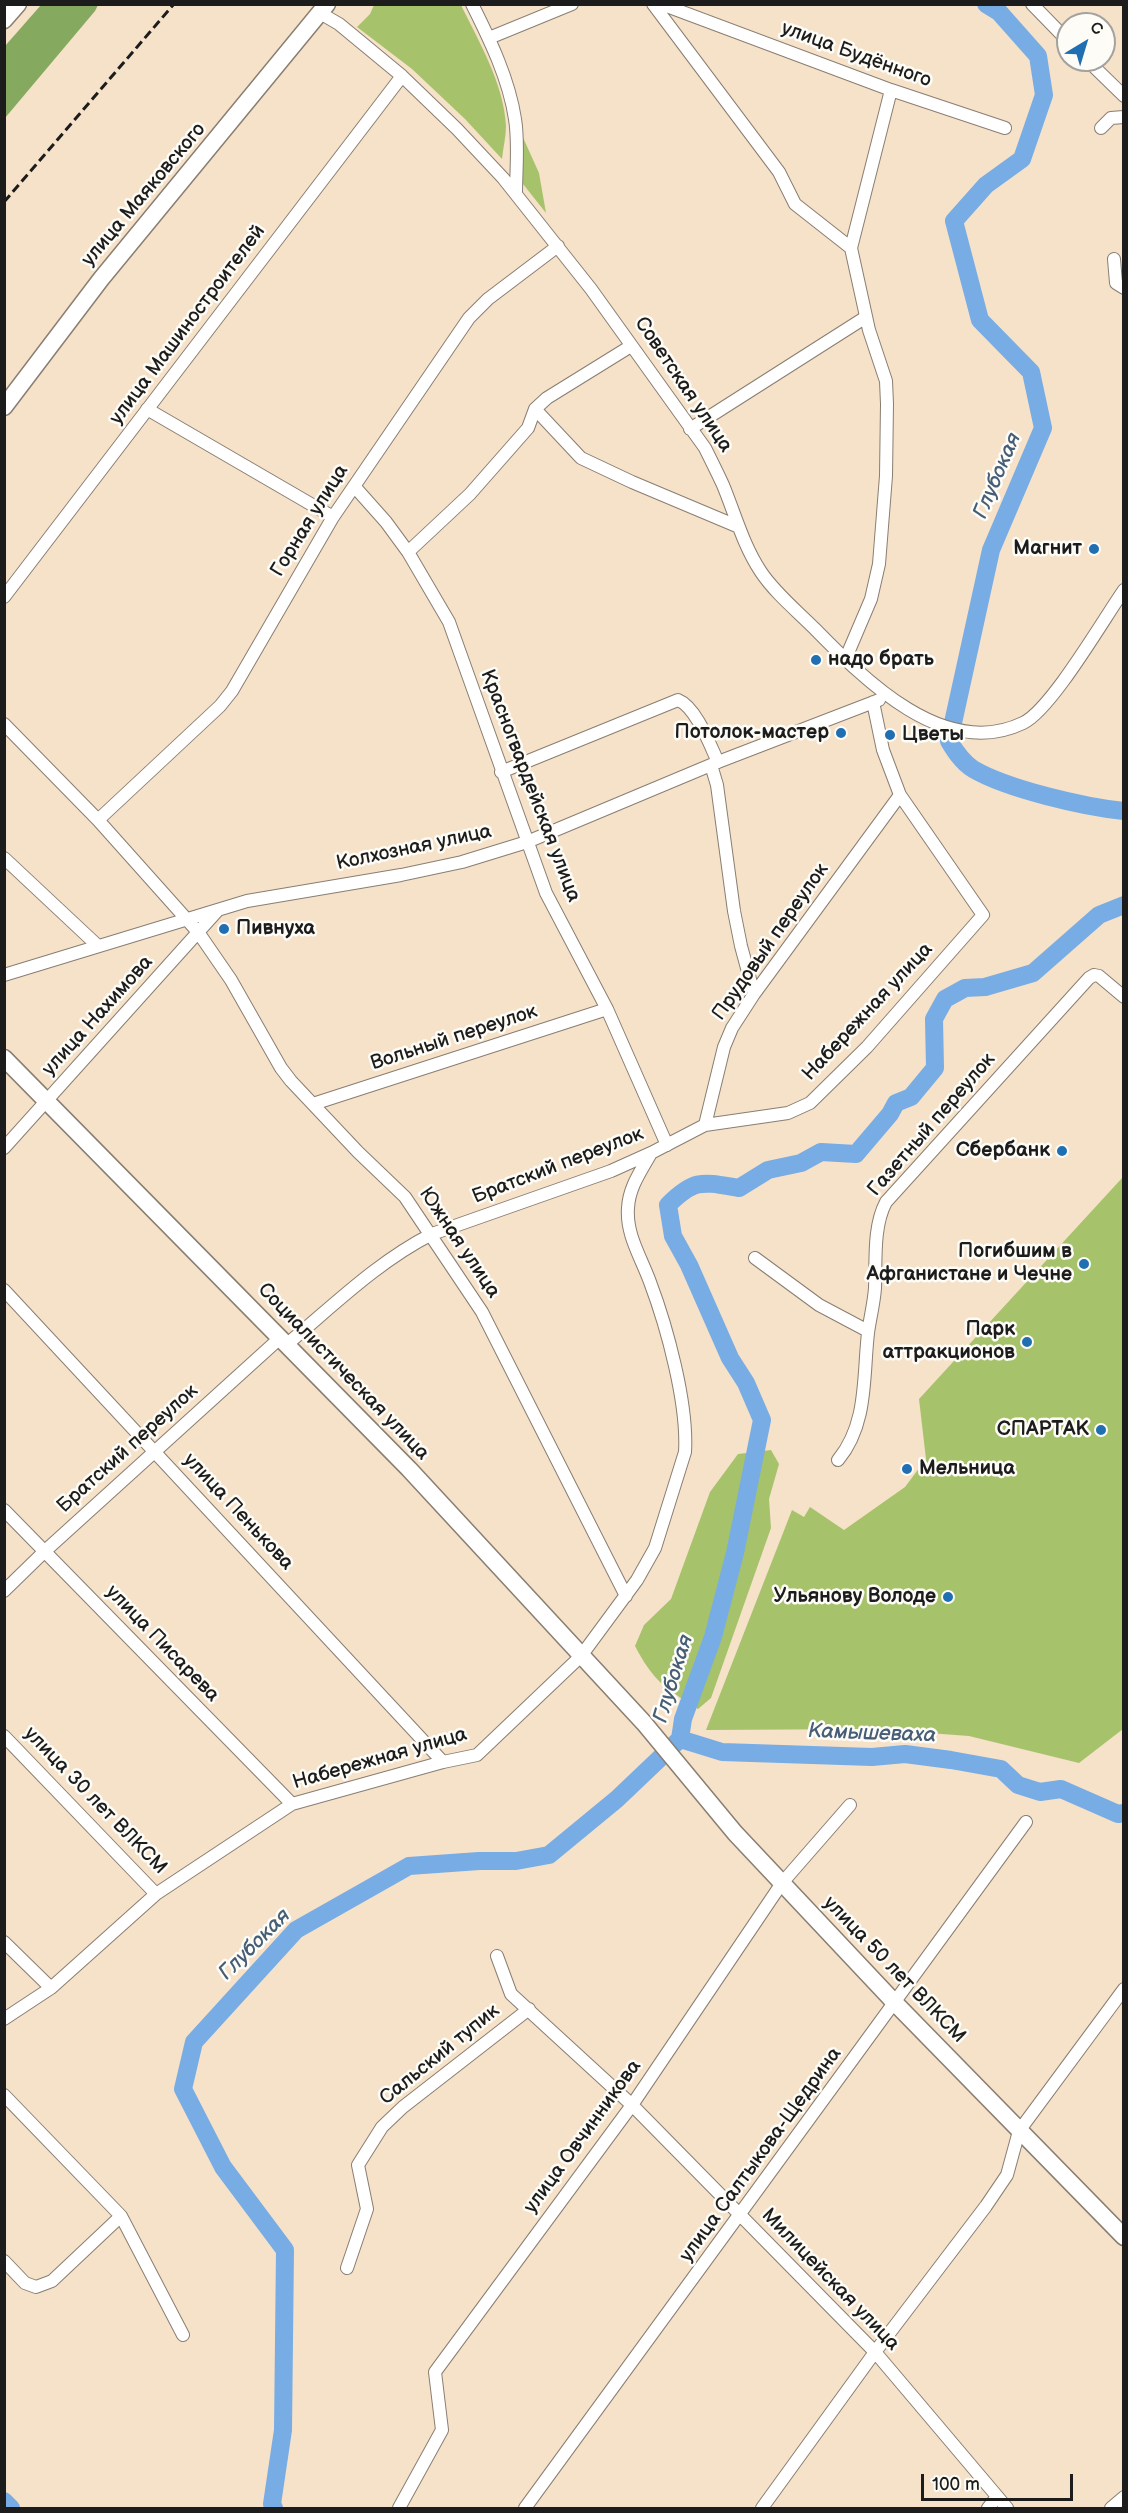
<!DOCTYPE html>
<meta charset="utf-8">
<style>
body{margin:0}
#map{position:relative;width:1128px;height:2513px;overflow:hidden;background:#f6e1c9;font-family:"Balsamiq Sans",sans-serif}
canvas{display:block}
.frame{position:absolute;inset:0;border:6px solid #1c1c1c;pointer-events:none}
.north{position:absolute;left:1056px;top:12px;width:60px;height:60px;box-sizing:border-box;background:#fdfcf7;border:2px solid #a3a29f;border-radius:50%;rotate:38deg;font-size:16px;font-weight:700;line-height:24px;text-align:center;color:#1c1c1c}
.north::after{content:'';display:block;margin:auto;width:21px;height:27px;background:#1f6fb2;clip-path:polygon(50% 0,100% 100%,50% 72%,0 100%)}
.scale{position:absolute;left:921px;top:2474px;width:152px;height:27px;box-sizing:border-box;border:3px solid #1c1c1c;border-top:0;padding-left:8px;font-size:18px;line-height:21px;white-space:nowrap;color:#1c1c1c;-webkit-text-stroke:4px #fdfcf7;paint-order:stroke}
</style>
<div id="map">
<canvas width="1128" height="2513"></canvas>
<div class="frame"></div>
<div class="north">С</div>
<div class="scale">100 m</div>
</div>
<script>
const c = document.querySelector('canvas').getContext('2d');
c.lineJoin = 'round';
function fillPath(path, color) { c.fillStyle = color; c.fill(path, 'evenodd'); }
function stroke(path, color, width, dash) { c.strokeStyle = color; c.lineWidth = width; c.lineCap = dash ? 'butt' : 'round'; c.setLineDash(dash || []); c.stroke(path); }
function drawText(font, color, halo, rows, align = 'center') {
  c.font = font + ' "Balsamiq Sans",sans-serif'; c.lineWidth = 5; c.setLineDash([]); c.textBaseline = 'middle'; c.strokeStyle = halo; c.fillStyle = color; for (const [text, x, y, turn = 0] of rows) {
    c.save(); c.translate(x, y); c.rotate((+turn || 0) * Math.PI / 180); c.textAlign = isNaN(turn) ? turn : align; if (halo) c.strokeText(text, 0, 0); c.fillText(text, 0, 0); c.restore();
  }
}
fillPath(new Path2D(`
 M374,5H461C479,42 504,84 506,126C506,137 503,148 502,159L465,119L412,69L357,27L370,14Z
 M521,133L539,173L546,213L523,184Z
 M1123,1177L1124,1379L1113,1391L1123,1380V1729L1079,1763L969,1736L874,1729L706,1730L792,1510L804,1517L810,1507L844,1530L905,1487L926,1459L919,1399Z
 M771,1450L779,1464L769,1499L771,1528L711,1698L698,1709C665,1688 654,1682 635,1646L644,1625L671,1599L710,1492L738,1454Z`), '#a6c36b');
fillPath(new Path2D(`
 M41,5H98L95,11L5,118V46Z`), '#84a95f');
stroke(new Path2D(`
 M986,4L999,12L1038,56L1044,95L1022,159L986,185L954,221L980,320L1031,372L1043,428L991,550L949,741C955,751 962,762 973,769C1007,789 1084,807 1124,811
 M680,1739L722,1752L872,1757L905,1754L951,1760L1001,1769L1018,1785L1040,1792L1061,1789L1118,1814L1124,1813
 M4,2501L11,2508
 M274,2508L272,2504L283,2430L285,2250L223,2167L183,2089L194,2042L296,1930L409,1866L479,1861H516L549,1855L617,1799L680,1739L683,1719L713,1637L735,1553L762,1420L746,1383L730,1358L689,1265L673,1236L668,1205C695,1178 703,1182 739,1188L768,1170L801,1163L821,1152L856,1154L890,1114L896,1103L911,1097L935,1068L934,1019L945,999L965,988L985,987L1033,973L1099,915L1124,905`), '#77ace4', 18);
const minor = new Path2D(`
 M472,4C490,40 509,79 515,119C519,143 516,170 516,194
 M653,4L779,172L795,204L851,248L869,330L886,381L887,404L886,476L879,564L871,599L845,660
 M661,4L891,90L1005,128
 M1032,4L1068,41
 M320,13L339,24L402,76L457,129L503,178L591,289L705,448C711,460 717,472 723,485C735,514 743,545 761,572C775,593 796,610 814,628C864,679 944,761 1023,723C1051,710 1103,620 1124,590
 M489,38L572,4
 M1087,60L1124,96
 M1101,128L1111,118L1124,117
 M851,248L891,90
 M1114,259L1116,283L1124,288
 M147,409L333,517
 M535,409L581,458L632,482L739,527
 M690,429L866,317
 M354,486L386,522L408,552L449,622L546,893L607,1009L667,1145
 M408,552L470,494L528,428L535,409L547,398L631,346
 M4,597L402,76
 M4,724L98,820L198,932L231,980L281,1068L291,1081L358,1152L405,1197L482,1312L626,1596
 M711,765L717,785L734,911L741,946L754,994
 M501,772L678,700C696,707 710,745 718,762
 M98,820L220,706L232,691L333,517L469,318L488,299L558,246
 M4,858L98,946
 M4,975L247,901L401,875L462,862L527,842L718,762L879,700
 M313,1104L607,1009
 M705,1125L724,1047L732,1028L754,994L900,795
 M4,1148L218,910
 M755,1258L819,1305L868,1331
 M4,1290L443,1762
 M286,1345C333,1306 377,1262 432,1234L611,1171L651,1153L705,1125L788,1113L810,1103L867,1047L983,915L900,795L883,750L873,702
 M838,1460C868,1424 863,1376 868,1333C870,1318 874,1303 875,1288C876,1261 873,1226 886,1202L1089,978L1094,975L1099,976L1124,997
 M4,1510L292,1804
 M4,1591L45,1551L280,1338
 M4,1736L156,1894
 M4,1942L51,1988
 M497,1956L511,1994L632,2105L875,2352L1007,2508
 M4,2019L51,1988L156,1894L292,1804L443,1762L477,1755L581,1656L637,1580L655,1548L685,1452C688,1404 667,1327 650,1282C641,1257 626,1235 628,1208C629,1187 641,1171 651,1153
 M4,2095L121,2216L183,2335
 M4,2261L25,2283L36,2287L52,2281L121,2216
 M347,2268L367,2209L358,2165L382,2127L403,2107L529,2009
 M399,2508L442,2430L435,2372L632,2105L782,1883L850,1805
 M525,2508L1026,1822
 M762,2508L875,2352L986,2206L1007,2175L1019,2131L1124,1989
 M988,2508L997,2497
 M1111,2508L1124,2497`);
const major = new Path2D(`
 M4,20L18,4
 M4,407L101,279L327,4
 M4,1058L409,1469L644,1723L735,1833L895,2003L1124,2237`);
stroke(minor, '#897e72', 14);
stroke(major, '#897e72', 19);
stroke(minor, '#fff', 12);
stroke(major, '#fff', 16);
stroke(new Path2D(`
 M4,202L174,4`), '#1c1c1c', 3, [9, 4.5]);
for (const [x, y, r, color] of [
 [1094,549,6,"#1f6fb2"],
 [816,660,6,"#1f6fb2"],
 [841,733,6,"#1f6fb2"],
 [890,735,6,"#1f6fb2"],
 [224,929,6,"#1f6fb2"],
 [1062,1151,6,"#1f6fb2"],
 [1084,1264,6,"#1f6fb2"],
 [1027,1342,6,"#1f6fb2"],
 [1101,1430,6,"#1f6fb2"],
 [907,1469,6,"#1f6fb2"],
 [948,1597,6,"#1f6fb2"]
]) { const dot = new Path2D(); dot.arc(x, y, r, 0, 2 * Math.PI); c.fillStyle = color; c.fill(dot); stroke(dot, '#fdfcf7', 2); }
drawText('20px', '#1c1c1c', '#fdfcf7', [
 ["улица Будённого",856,55,20],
 ["улица Маяковского",144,195,-50],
 ["улица Машиностроителей",188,325,-53],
 ["Советская улица",683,385,56],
 ["Горная улица",310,521,-58],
 ["Красногвардейская улица",530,786,69],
 ["Колхозная улица",414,848,-12],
 ["Прудовый переулок",771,942,-55],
 ["Набережная улица",868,1012,-47],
 ["улица Нахимова",98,1016,-48],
 ["Вольный переулок",454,1038,-18],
 ["Газетный переулок",932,1125,-49],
 ["Братский переулок",558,1166,-21],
 ["Южная улица",459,1243,56],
 ["Социалистическая улица",343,1372,46],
 ["Братский переулок",128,1449,-42],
 ["улица Пенькова",238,1512,47],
 ["улица Писарева",162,1644,46],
 ["Набережная улица",380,1759,-16],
 ["улица 30 лет ВЛКСМ",95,1801,46],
 ["улица 50 лет ВЛКСМ",894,1970,46],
 ["Сальский тупик",440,2055,-39],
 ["улица Овчинникова",583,2137,-54],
 ["улица Салтыкова-Щедрина",761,2155,-54],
 ["Милицейская улица",830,2280,46]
]);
drawText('bold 20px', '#1c1c1c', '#fdfcf7', [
 ["Магнит",1082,549],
 ["надо брать",828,660,"left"],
 ["Потолок-мастер",829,733],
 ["Цветы",902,735,"left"],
 ["Пивнуха",236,929,"left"],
 ["Сбербанк",1050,1151],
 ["Погибшим в",1072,1252],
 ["Афганистане и Чечне",1072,1275],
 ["Парк",1015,1330],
 ["аттракционов",1015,1353],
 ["СПАРТАК",1089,1430],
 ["Мельница",919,1469,"left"],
 ["Ульянову Володе",936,1597]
], 'right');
drawText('italic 21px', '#455d76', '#fdfcf7', [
 ["Глубокая",998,476,-67],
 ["Глубокая",674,1679,-73],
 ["Камышеваха",872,1734,2],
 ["Глубокая",255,1945,-45]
]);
</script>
